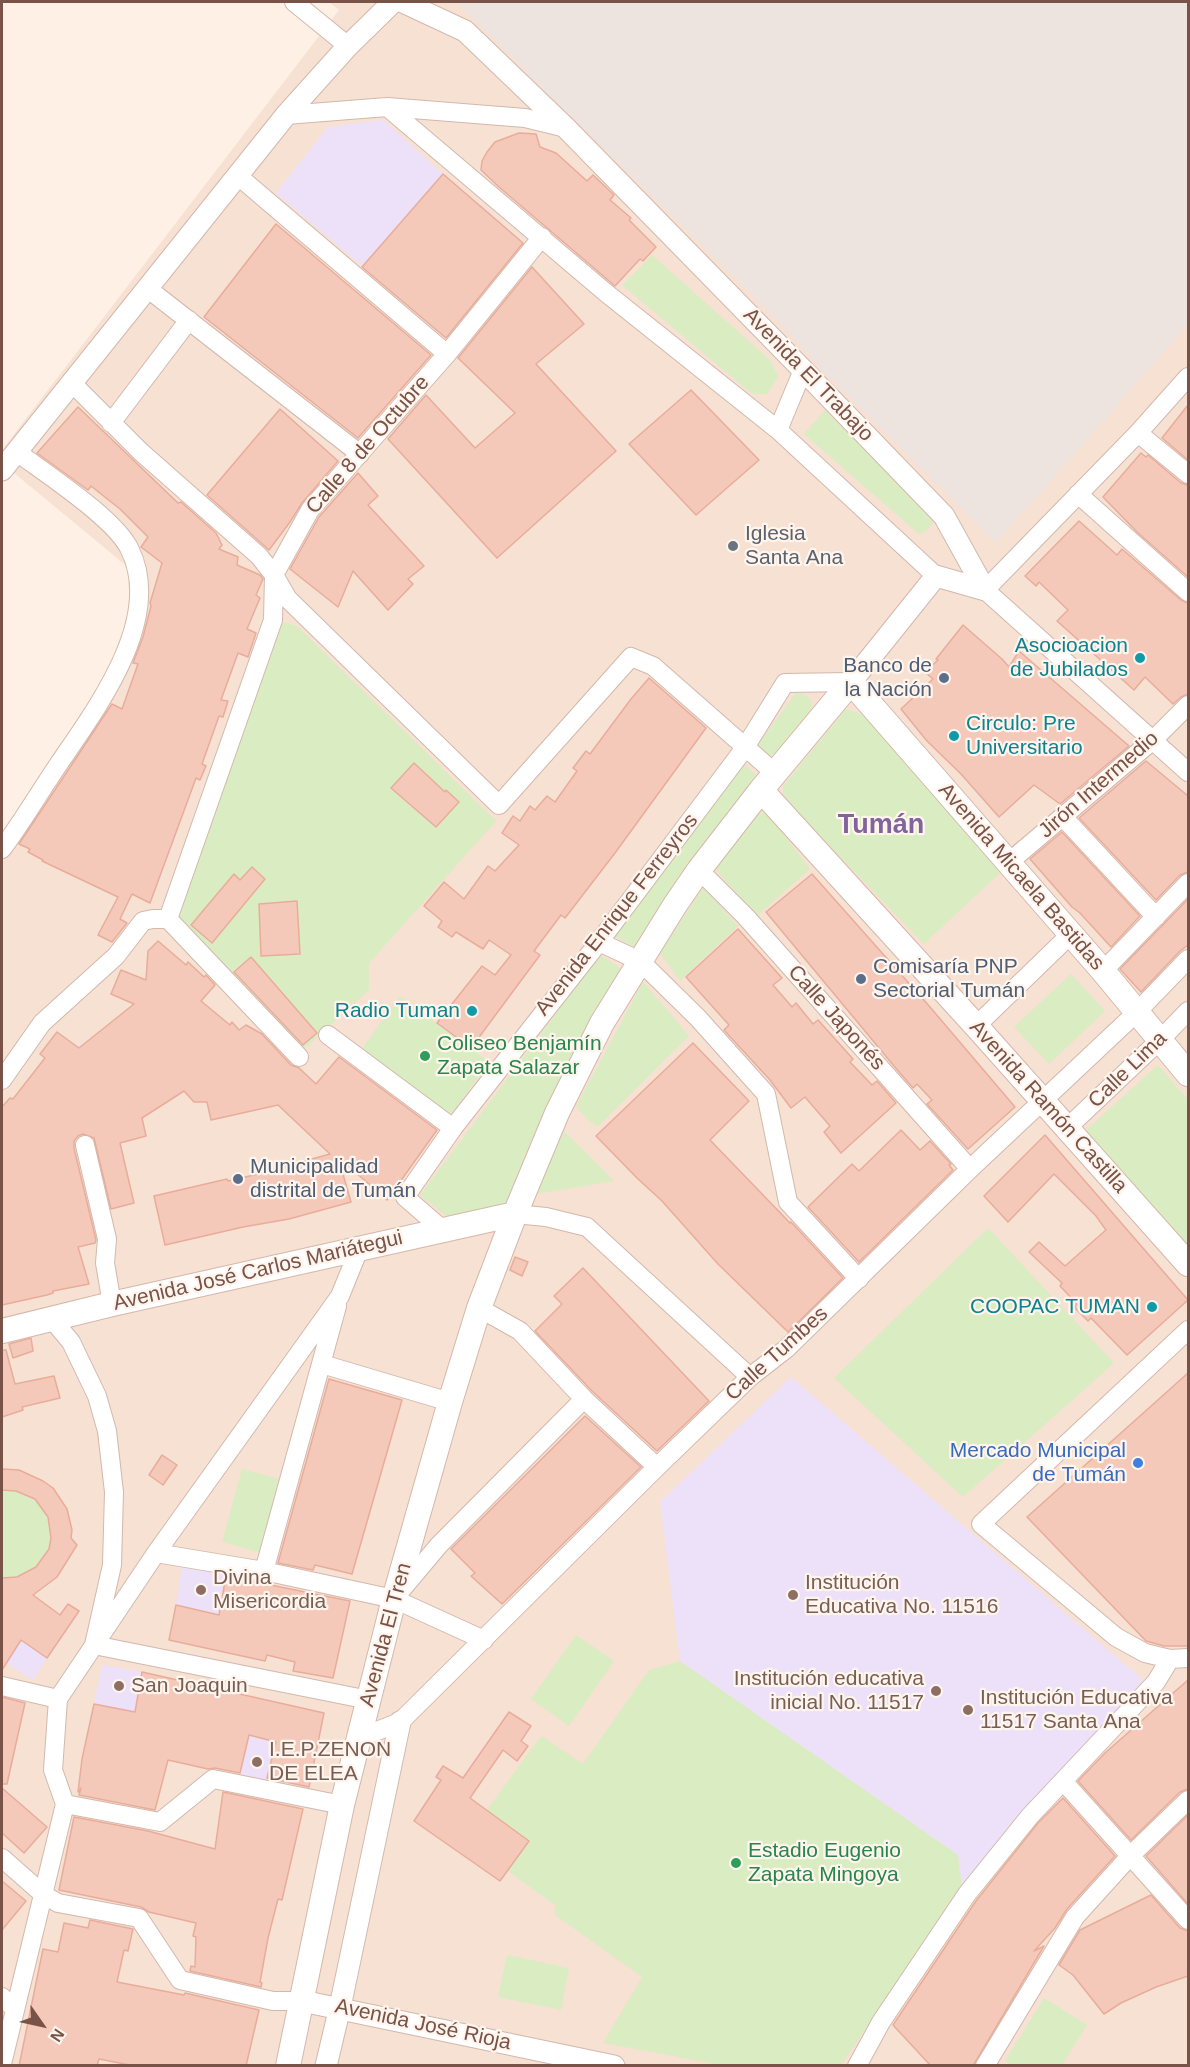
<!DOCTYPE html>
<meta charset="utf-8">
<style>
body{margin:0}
#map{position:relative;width:1190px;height:2067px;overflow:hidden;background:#fef0e5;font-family:Helvetica,sans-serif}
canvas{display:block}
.frame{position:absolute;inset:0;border:3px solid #795248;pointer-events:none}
.north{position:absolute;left:12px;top:1995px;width:60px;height:60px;-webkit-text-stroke:4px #fff5ed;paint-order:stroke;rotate:124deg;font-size:16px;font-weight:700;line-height:24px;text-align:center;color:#795248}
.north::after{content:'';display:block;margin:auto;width:21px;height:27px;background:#795248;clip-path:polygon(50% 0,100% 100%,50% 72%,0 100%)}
</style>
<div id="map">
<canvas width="1190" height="2067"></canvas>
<div class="frame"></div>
<div class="north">N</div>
</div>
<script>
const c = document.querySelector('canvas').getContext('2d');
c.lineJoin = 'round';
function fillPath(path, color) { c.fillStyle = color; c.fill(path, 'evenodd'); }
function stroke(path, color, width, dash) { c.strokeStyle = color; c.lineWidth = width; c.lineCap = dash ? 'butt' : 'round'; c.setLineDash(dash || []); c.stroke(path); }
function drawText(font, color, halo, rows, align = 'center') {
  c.font = font + ' Helvetica,sans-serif'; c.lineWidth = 4.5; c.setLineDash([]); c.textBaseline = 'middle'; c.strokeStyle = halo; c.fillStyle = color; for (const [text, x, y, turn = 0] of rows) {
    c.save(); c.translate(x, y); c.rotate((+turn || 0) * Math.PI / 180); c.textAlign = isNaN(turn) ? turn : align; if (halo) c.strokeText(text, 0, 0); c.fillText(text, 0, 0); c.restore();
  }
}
fillPath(new Path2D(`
 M329,2H1188V2065H2V833L111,677L146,582L2,463V450L339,10Z`), '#f6e1d3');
fillPath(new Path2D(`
 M456,2H1188V324L996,543L822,370L771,314Z`), '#ede4df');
fillPath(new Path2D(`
 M383,120L443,174L362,266L276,193L328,127Z
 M791,1377L1143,1680L962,1887L957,1855L680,1661L660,1502Z
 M182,1567L227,1575L219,1615L176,1605Z
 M21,1640L47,1658L33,1680L6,1663Z
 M102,1665L142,1672L134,1712L94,1704Z
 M249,1735L275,1742L266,1781L240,1775Z`), '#ede1fa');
fillPath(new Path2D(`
 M652,255L771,361L778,377L767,394H752L622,285Z
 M825,410L934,521L927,530L919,534L804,434Z
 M283,622L297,626L496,821L369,963V990L303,1050L178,916Z
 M796,693L804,694L811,700L812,708L775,754L767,756L757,746Z
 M846,709L861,714L1004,869L924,944L783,798V786Z
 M744,764L757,776L707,840L636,948L614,936Z
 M767,812L810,869L757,916L716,870L756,813Z
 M703,888L738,926L680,981L660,953Z
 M600,955L622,969L560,1082L530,1143L505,1204L448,1217L420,1195Z
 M1071,974L1105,1011L1049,1064L1014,1027Z
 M643,982L689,1036L598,1126L590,1122L576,1106Z
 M400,996L489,1062L453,1112L444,1113L361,1050Z
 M1158,1065L1188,1100V1248L1083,1133Z
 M564,1131L614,1181L536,1194Z
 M988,1228L1114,1363L963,1497L834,1378Z
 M242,1469L282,1480L261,1553L222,1542Z
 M5,1490C72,1494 59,1586 2,1577V1491Z
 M576,1635L614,1661L569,1726L531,1699Z
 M680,1661L958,1855L962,1887L841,2065H721L603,2043L642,1977L555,1915L556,1906L508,1871L529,1841L487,1810L541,1736L583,1764L649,1670Z
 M507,1955L569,1968L561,2010L498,1997Z
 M1044,1998L1087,2025L1062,2065H1012L1005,2061Z`), '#daedc2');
const building = new Path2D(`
 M519,133L536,134L540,147L556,153L587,181L593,175L614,195L610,200L631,218L629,220L656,247L643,261L640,259L615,286L499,187L481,170L482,161L487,152L495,142Z
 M443,174L523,243L446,338L362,267Z
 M276,224L431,355L358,438L204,317Z
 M532,267L584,324L536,364L616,451L497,558L388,439L426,395L475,448L515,413L458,358Z
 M691,390L759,460L696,515L629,444Z
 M1188,405V460L1162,438Z
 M78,407L178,503L181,502L216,533L222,545L219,549L238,557L237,565L260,575L263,579L256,595L260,598L247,629L256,633L248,657L238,653L221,700L228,701L223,717L219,716L202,764L206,766L200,780L196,778L150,903L132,894L120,919L127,923L112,942L98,935L118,897L42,861L43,860L28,852L30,849L19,844L112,704L122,709L138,664L133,663L143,637L151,606L150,603L162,563L141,547L148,537L120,509L91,486L88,490L37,453Z
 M280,409L338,461L302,503L290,522L269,550L207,495Z
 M1141,453L1146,457L1148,455L1181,483L1188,485V577L1137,532L1103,497Z
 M358,473L378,496L368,505L424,566L408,579L413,584L388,610L353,571L338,607L290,569L319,517Z
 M1079,521L1117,555L1122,549L1181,600L1188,603V694L1181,697L1173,704L1145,677L1134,690L1057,621L1068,610L1039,582L1036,586L1025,576Z
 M963,625L1002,659L1009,667L1019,651L1129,746L1060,804L1034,785L999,817L961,774L927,741L901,709L933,679L925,672L938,660L936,659Z
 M649,678L706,728L615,853L565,918L561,915L534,951L540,955L471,1048L437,1023L482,966L495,975L511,955L489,940L483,949L456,932L452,937L438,927L442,921L424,906L444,882L464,899L488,866L495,871L519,845L502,833L513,816L520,821L530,806L535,810L547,796L555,802L577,771L573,768L586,751L590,754L631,699Z
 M1146,761L1188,796V872L1180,875L1156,900L1079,818Z
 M414,763L445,792L446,790L459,802L436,827L391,788Z
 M1062,832L1140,916L1111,947L1080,913L1072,907L1030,859Z
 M252,867L265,879L212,943L191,925L234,874L240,880Z
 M812,874L930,1007L1015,1107L968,1149L927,1104L932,1100L917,1084L913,1088L894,1066L766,912Z
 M1188,899V945L1180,951L1141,992L1120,969Z
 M297,901L300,954L261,956L259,904Z
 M738,929L782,978L773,985L792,1007L796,1003L813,1024L818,1020L853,1059L850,1062L872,1085L877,1081L896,1103L841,1153L824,1132L830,1126L805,1097L791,1108L770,1080L724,1030L729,1025L686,977Z
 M158,941L186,965L188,962L204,977L206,975L215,985L201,1001L230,1025L232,1022L239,1030L246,1025L262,1034L291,1065L299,1068L316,1084L339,1057L437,1130L387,1200L338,1157L351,1202L289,1219L243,1227L165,1245L154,1196L227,1179L228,1181L254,1175L330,1154L278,1105L211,1120L207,1102H194L184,1091L142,1118L146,1136L120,1143L134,1203L111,1209L94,1138L83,1134L78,1136L74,1141V1148L96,1240L95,1243L78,1247L89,1284L53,1291V1293L47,1295L2,1305V1107L10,1098L13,1099L45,1058L40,1054L57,1032L79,1048L134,1004L111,994L121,970L146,980L148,951Z
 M251,957L317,1033L303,1045L234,972Z
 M693,1043L749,1101L710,1140L790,1223L791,1222L843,1278L788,1332L718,1264L662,1201L637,1178L596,1136Z
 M901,1130L920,1150L930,1141L951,1164L949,1165L953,1170L859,1262L808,1207L852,1164L859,1171Z
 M1045,1135L1188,1300L1127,1355L1091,1318L1088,1321L1074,1307L1077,1304L1060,1286L1062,1283L1029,1252L1039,1242L1065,1266L1106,1230L1096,1216L1054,1174L1008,1222L984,1196Z
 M515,1257L528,1262L522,1276L510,1270Z
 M583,1268L709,1401L657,1451L592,1391L535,1331L562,1304L554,1296Z
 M31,1338L33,1351L13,1358L9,1344Z
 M2,1350H6L15,1384L54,1376L60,1398L22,1407L23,1410L2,1417Z
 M1188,1373V1646H1164L1146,1641L1027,1517Z
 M329,1379L402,1400L352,1574L315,1565L313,1570L278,1563Z
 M585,1416L641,1467L502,1604L471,1576L475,1573L451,1549Z
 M162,1455L177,1465L163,1485L149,1475Z
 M2,1469L19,1470L43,1481L53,1488L67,1509L72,1530L71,1538L77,1545L57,1577L33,1595L60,1615L68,1604L79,1611L47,1658L21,1640L2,1670V1578L17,1577L36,1567L49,1549L51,1538L48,1517L35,1499L16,1491L2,1490Z
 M226,1576L350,1601L333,1678L293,1671L295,1662L267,1655L265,1661L169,1640L176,1605L219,1615Z
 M142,1672L324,1713L309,1787L267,1778L276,1742L249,1735L240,1773L215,1768L208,1769L168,1760L155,1810L79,1795L81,1788L78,1792L82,1759L94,1704L135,1712Z
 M1188,1680V1789L1180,1792L1131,1840L1078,1781L1105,1753Z
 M2,1697L25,1703L7,1784H2Z
 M509,1712L531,1726L521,1741L528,1746L517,1761L503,1750L470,1798L529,1841L500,1881L414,1821L441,1780L436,1777L443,1766L463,1778Z
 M2,1788L47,1827L24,1853L2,1833Z
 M223,1792L303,1809L282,1900L278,1899L268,1938L260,1982L262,1983L261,1987L190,1971L191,1966L195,1967L196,1937L193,1936L196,1923L149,1912L141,1907L59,1890L74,1817L148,1831L215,1849Z
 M1063,1798L1115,1856L1067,1909L1055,1928L1034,1951L1044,1946L973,2066H931L893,2025L976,1901L1038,1823Z
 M1188,1815V1904L1146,1856Z
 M2,1881L26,1901L2,1930Z
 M1151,1895L1180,1928L1188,1931V1976L1156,1987L1121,2003L1104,2014L1073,1975L1059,1965L1080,1930Z
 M90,1920L133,1929L128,1951L124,1950L117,1982L184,1995L185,1993L259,2010L246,2066H135L99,2059L97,2066H19L43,1949L58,1952L64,1923L88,1928Z`);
fillPath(building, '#f5c9ba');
stroke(building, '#e9ac9a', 1.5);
const minor = new Path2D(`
 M294,2L348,46
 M387,107L605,292L778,430L936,576
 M286,115L387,107L525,118L566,128
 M237,175L447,354
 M147,288L360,454
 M1188,377L1138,433L985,590L1188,772
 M72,383L141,452L259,556L274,575L288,599L499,805L631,657L653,666L776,774
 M111,423L189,320
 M778,430L803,370
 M1138,433L1188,474
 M1078,494L1188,592
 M1063,817L1156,917
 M2,849C22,822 39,793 58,765C96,709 164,620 130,550C116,519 46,474 17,452
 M1008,863L1153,740L1188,705
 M699,870L746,917L970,1169
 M168,919L273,620L274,575L310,510L447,354L542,237
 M168,919L299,1057
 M599,942L640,961L698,1018L766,1094L788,1202L859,1279
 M1103,971L1188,883
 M976,1026L1071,934
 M328,1035L453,1128
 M2,1080L42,1023L116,956L143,921L153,919H168
 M1066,1129L1160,1040L1188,1011
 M85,1145L107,1239L105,1263L112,1304
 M515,1214L546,1217L587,1227L750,1377
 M443,1230L405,1197L453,1128L599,942L744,749L785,683L851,682
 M479,1308L520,1331L584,1399L657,1467
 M51,1318L71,1342L97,1396L107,1431L114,1492L112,1565L94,1645L369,1700
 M1188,1330L981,1524L1116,1637L1145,1653L1170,1659L1188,1658
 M322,1364L450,1402
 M156,1553L264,1571L394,1599L484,1640
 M264,1571L337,1306
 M397,1595L439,1545L584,1399
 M2,1686L58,1699
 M359,1738L400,1722L657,1467L750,1377L786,1349L970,1169L1136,1013L1188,959
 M1063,1781L1188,1920
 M65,1804L160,1822L213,1779L342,1805
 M2,1858L44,1895L58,1903L139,1918L180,1980L273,2001H302
 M2,1997L15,2009
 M2,2064L65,1804L53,1770L58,1699L156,1553L340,1296L359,1249
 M857,2066L881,2022L967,1894L1030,1816L1156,1682L1170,1659
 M985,2066L1075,1917L1131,1855L1188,1800`);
const tertiary = new Path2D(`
 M403,2L465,31L566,128L803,370L944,516L985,590
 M2,470L286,115L348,46L393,2
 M851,682L936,576L985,590
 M302,2001L614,2066
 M326,2066L340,2007L400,1722`);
const secondary = new Path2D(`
 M761,790L976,1026L1188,1264
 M2,1331L112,1304L515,1214
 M288,2066L342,1805L394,1599L450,1402L479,1308L515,1214L557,1113L602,1023L675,905L699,870L761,790L851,682L1103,971L1188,1074`);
stroke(minor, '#d3b8ac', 20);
stroke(tertiary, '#d3b8ac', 23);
stroke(secondary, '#d6b7aa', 26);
stroke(minor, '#fff', 18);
stroke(tertiary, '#fff', 21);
stroke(secondary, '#fff', 24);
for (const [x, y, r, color] of [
 [733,546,6,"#6b7280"],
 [1140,658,6,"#0f9aa8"],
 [944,678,6,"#5c6f8a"],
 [954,736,6,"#0f9aa8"],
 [861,979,6,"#5c6f8a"],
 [472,1011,6,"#0f9aa8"],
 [425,1056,6,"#2e9e5b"],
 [238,1179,6,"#5c6f8a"],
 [1152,1307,6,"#0f9aa8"],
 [1138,1463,6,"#3f7fe0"],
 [201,1590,6,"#8d6e63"],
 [793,1595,6,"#8d6e63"],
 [119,1686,6,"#8d6e63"],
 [936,1691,6,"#8d6e63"],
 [968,1710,6,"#8d6e63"],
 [257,1762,6,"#8d6e63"],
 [736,1863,6,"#2e9e5b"]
]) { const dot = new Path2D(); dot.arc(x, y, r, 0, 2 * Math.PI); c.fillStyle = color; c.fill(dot); stroke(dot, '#fff5ed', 2); }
drawText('21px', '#795248', '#fff5ed', [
 ["Avenida El Trabajo",808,375,46],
 ["Calle 8 de Octubre",368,445,-49],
 ["Jirón Intermedio",1099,785,-41],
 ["Avenida Micaela Bastidas",1021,877,49],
 ["Avenida Enrique Ferreyros",617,915,-52],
 ["Calle Japonés",836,1018,48],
 ["Calle Lima",1128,1070,-44],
 ["Avenida Ramón Castilla",1048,1107,48],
 ["Avenida José Carlos Mariátegui",258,1271,-13],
 ["Calle Tumbes",777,1354,-42],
 ["Avenida El Tren",386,1635,-75],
 ["Avenida José Rioja",423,2025,12]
]);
drawText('21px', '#5b616d', '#fff5ed', [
 ["Iglesia",745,534],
 ["Santa Ana",745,558]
], 'left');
drawText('21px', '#0d838f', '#fff5ed', [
 ["Asocioacion",1128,646],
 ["de Jubilados",1128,670],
 ["Circulo: Pre",966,724,"left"],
 ["Universitario",966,748,"left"],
 ["Radio Tuman",460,1011],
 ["COOPAC TUMAN",1140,1307]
], 'right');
drawText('21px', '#4e5e75', '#fff5ed', [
 ["Banco de",932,666,"right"],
 ["la Nación",932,690,"right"],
 ["Comisaría PNP",873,967],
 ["Sectorial Tumán",873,991],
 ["Municipalidad",250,1167],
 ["distrital de Tumán",250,1191]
], 'left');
drawText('21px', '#27864d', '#fff5ed', [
 ["Coliseo Benjamín",437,1044],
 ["Zapata Salazar",437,1068],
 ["Estadio Eugenio",748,1851],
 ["Zapata Mingoya",748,1875]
], 'left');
drawText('21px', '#366cbe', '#fff5ed', [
 ["Mercado Municipal",1126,1451],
 ["de Tumán",1126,1475]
], 'right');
drawText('21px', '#785e54', '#fff5ed', [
 ["Divina",213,1578],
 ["Misericordia",213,1602],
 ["Institución",805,1583],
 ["Educativa No. 11516",805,1607],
 ["Institución educativa",924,1679,"right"],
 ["inicial No. 11517",924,1703,"right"],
 ["San Joaquin",131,1686],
 ["Institución Educativa",980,1698],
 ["11517 Santa Ana",980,1722],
 ["I.E.P.ZENON",269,1750],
 ["DE ELEA",269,1774]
], 'left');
drawText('bold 27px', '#81639d', '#fff5ed', [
 ["Tumán",881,826]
]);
</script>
